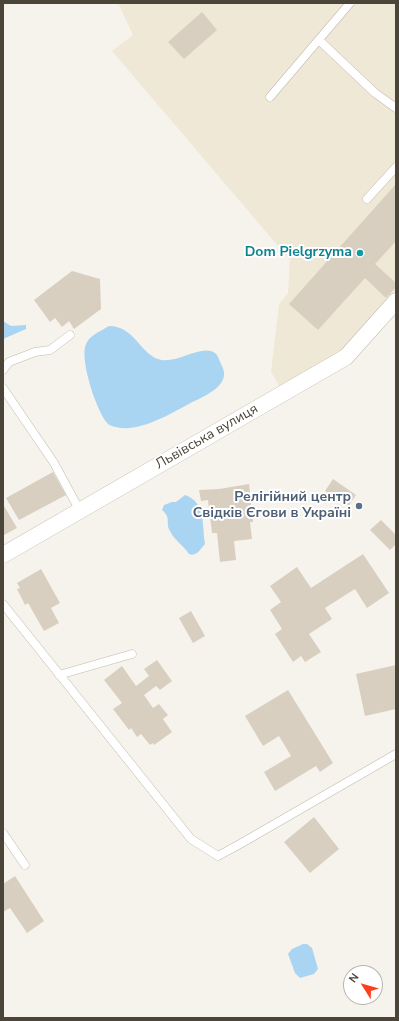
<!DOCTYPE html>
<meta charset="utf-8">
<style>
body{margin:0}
#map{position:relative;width:399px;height:1021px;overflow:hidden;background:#f6f3ec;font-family:"Nunito Sans",sans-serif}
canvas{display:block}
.frame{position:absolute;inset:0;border:4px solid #4b4439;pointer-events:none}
.north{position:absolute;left:343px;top:965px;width:40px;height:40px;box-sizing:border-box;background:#fff;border:1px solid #b7b4b0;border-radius:50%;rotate:307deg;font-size:11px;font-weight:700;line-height:16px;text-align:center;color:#4b4439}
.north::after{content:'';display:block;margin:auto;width:14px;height:18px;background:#fc3f1d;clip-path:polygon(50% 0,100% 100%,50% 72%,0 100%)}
</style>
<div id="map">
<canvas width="399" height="1021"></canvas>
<div class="frame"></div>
<div class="north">N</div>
</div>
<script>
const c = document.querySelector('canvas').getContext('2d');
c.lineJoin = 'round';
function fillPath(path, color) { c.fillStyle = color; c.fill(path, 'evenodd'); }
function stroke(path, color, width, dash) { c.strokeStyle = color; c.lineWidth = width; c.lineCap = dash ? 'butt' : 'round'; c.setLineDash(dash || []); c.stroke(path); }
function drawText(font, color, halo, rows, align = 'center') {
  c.font = font + ' "Nunito Sans",sans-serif'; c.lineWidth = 4; c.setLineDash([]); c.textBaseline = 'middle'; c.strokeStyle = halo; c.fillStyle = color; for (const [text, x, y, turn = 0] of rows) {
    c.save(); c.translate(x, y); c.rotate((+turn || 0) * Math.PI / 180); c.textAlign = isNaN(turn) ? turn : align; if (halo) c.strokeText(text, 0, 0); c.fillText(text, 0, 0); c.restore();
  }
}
fillPath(new Path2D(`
 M118,3H396V290L340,353L281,389L271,372L279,304L288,293L290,260L112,51L133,35Z`), '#efe8d6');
fillPath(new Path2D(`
 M3,321L11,326L26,325V329L3,339Z
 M109,326C134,326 140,353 158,359C176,366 203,342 216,354C218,356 219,359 220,362C222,366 225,371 224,376C221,391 199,398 187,405C168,415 138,433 116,427C114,427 110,425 108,424C97,413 79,359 86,344C90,335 101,331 109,326Z
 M185,495C206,502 202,526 205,544C200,549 197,557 189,554C184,546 174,540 170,531C165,522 172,519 162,510L164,505L172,502H176Z
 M303,944H307L312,948L318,969L314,974L300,978L295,973L288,954L292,949Z`), '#a9d4f2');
fillPath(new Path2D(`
 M202,12L217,30L184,59L168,42Z
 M396,184V241L375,264L396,283V287L386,298L365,278L318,330L289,304Z
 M72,271L100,279L101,309L74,329L69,321L62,327L55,318L50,322L34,300Z
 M53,472L66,495L19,520L6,498Z
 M333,479L356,495L348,507L325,491Z
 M249,484L253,522H250L252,539L234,541L236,560L220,562L217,533H212L208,500L201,501L199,490L219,489Z
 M3,504L17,528L4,535L3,532Z
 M381,520L396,535V544L390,550L370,530Z
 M363,554L389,593L367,608L355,589L325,608L332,619L309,634L321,652L305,662L301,656L293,662L275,634L282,629L270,610L281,602L270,586L297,567L311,588Z
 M41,569L60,603L51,608L59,623L44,631L28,603L25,605L17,589L20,588L17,583Z
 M191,611L205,636L193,643L179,618Z
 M157,660L172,681L160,690L156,686L144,695L153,708L159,704L168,715L163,719L172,732L154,745L153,743L150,745L141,734L137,737L131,728L129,730L113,709L122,703L104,680L122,666L136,686L149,676L144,669Z
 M396,665V709L365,716L356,674Z
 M288,690L333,763L320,772L316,766L275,791L264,772L291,756L279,736L263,746L245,716Z
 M314,817L339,849L310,873L284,842Z
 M15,876L44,921L27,933L10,908L3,912V884Z`), '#d8cfc1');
const lane = new Path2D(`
 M319,40L375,93L396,108
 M270,97L350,3
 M367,199L396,167
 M3,370L9,362L35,352L50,350L70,335
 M3,388L54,463L80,511
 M3,604L191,839L218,856L240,844L396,754
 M59,675L132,654
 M3,833L25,865`);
const street = new Path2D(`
 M3,555L346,357L396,301`);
stroke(lane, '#c2bbae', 9);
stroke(street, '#c2bbae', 17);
stroke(lane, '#fff', 8);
stroke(street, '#fff', 16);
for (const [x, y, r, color] of [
 [360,253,4,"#0f9aa8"],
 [359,506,4,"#5c6f8a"]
]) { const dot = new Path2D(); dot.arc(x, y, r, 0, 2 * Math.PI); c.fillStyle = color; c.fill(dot); stroke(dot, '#fff', 1.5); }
drawText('bold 14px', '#0d838f', '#fff', [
 ["Dom Pielgrzyma",352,253]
], 'right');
drawText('14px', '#4b4439', '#fff', [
 ["Львівська вулиця",207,437,-30]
]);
drawText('bold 14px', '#4e5e75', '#fff', [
 ["Релігійний центр",351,498],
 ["Свідків Єгови в Україні",351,514]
], 'right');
</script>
